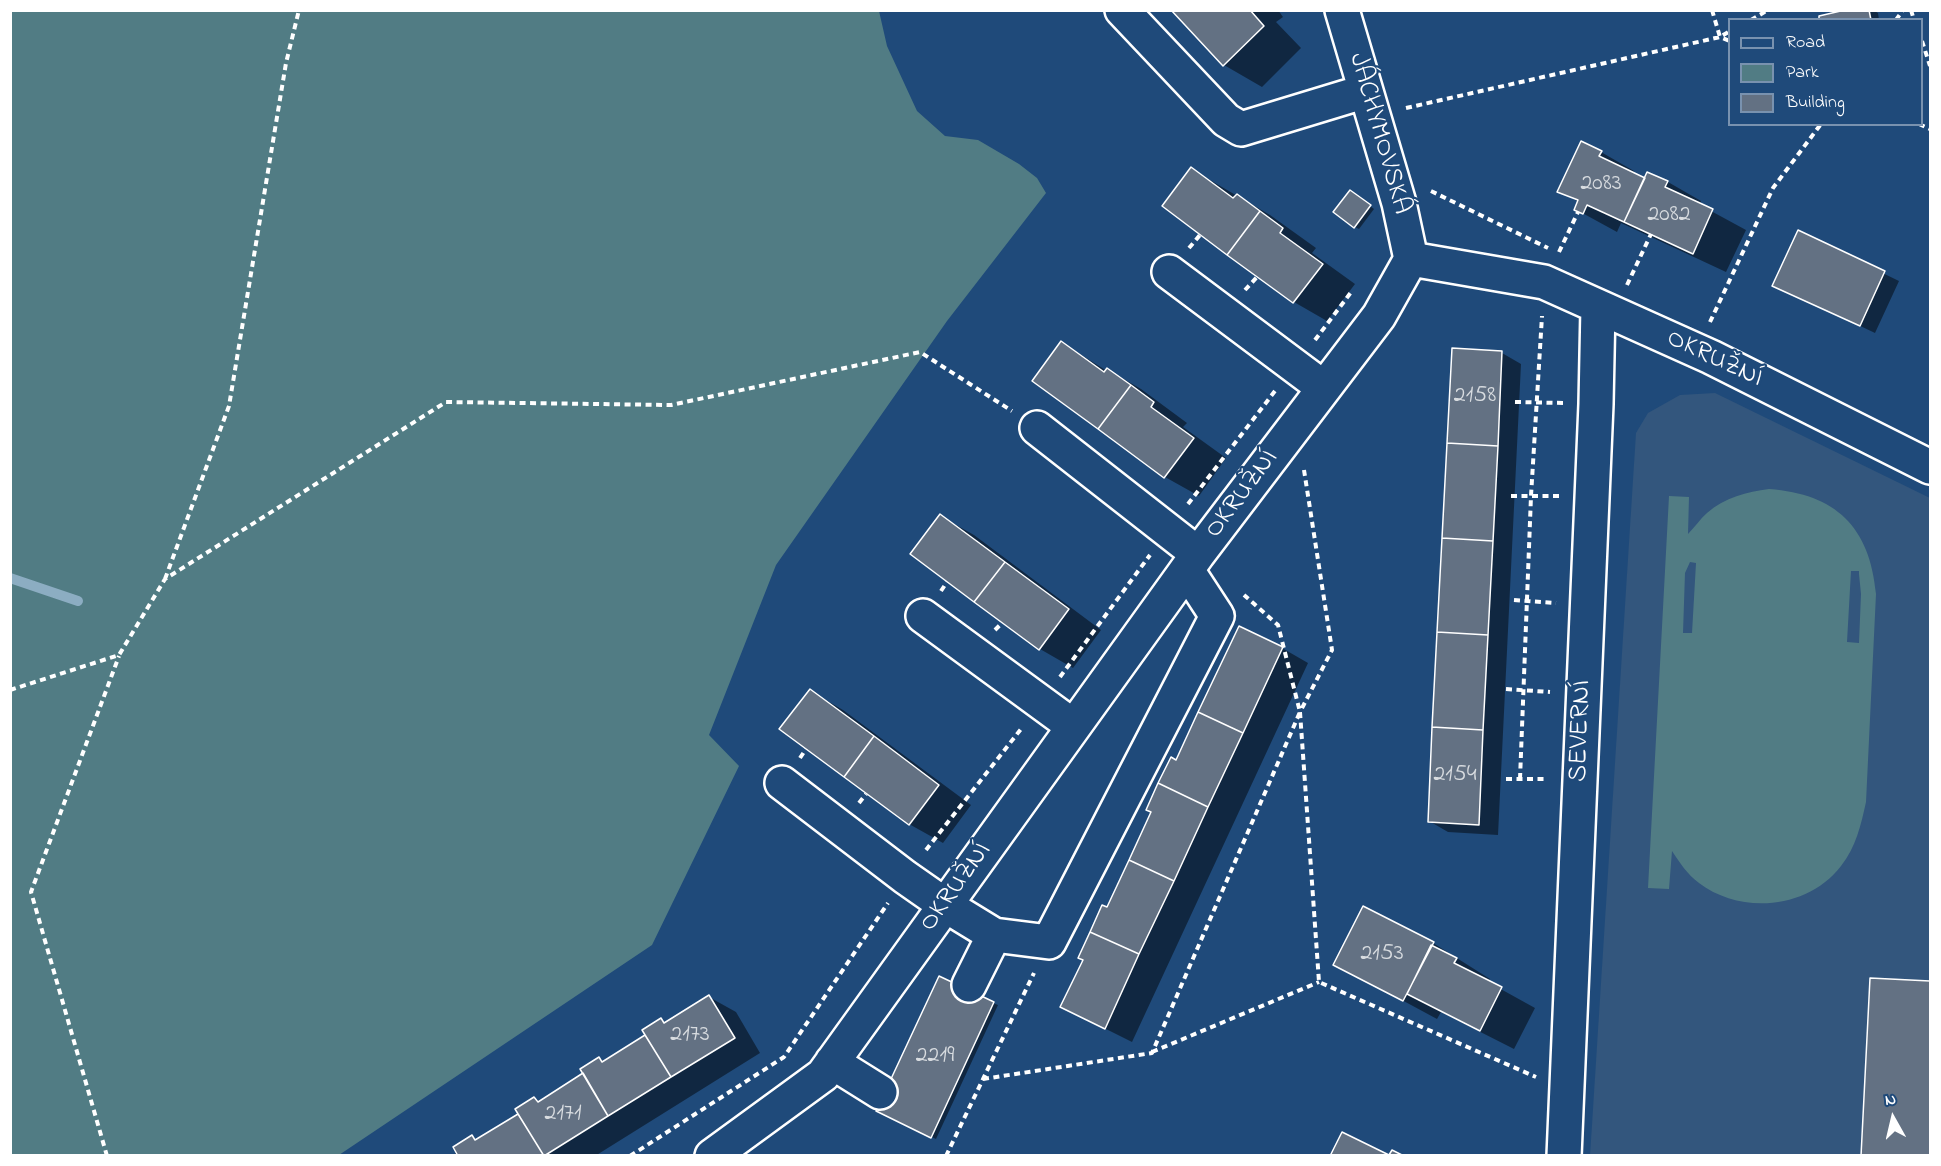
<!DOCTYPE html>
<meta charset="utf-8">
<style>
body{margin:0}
#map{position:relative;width:1941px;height:1166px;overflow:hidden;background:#1f4a7a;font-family:"Indie Flower",sans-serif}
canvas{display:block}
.frame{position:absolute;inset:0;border:12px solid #fff;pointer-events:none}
.legend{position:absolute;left:1728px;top:18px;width:195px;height:108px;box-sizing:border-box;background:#1f4a7a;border:2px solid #7992af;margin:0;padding:8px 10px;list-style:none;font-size:18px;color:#fff}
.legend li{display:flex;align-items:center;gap:12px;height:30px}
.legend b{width:30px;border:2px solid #7992af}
.north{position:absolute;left:1863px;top:1088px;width:60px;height:60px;-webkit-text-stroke:4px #1f4a7a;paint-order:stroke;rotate:352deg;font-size:16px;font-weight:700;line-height:24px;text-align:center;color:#fff}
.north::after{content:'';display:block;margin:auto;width:21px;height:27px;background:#fff;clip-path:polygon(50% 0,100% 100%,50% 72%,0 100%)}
</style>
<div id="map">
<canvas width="1941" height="1166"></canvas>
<div class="frame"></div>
<ul class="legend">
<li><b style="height:8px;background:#1f4a7a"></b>Road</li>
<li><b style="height:16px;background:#517c84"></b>Park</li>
<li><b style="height:16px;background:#637183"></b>Building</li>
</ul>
<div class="north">N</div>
</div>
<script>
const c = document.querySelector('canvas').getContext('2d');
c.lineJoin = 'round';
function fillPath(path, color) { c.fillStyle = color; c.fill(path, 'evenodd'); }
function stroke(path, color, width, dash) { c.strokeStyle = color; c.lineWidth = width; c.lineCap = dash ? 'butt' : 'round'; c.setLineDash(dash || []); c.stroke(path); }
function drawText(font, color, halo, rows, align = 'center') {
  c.font = font + ' "Indie Flower",sans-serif'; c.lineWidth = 4.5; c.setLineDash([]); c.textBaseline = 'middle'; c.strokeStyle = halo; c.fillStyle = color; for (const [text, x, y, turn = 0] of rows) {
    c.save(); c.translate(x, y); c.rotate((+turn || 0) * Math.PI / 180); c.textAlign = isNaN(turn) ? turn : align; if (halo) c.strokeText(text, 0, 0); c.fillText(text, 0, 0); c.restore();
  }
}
fillPath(new Path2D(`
 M1715,393L1930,498V1155L1590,1156L1636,433L1648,413L1680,395Z`), '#33567d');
fillPath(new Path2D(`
 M10,11H879L887,46L917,111L945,136L978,140L1019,164L1037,178L1046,193L947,321L776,565L709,735L739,766L652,945L339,1155H11Z
 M1769,489C1836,494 1870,527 1876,594L1866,802C1861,825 1856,847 1841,866C1808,909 1741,915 1699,883C1687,874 1680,863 1672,851L1669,889L1648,888L1669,496L1689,497L1688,534C1695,527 1700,519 1707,513C1725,497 1747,492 1769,489ZM1690,562L1696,563L1692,633H1683L1685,573ZM1851,571H1859V574L1861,594L1859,643L1847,642Z`), '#517c84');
fillPath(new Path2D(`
 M1173,10H1278L1283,17L1276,22L1301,48L1262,87L1224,65Z
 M1853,10H1873L1878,13L1879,20H1821Z
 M1601,152L1634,171L1633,174L1646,180L1648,174L1668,182L1701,201L1700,205L1746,230L1726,272L1621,223L1617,232L1575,209L1579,202L1559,191Z
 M1191,169L1270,215L1316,248L1312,253L1355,284L1327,321L1294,302L1164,206Z
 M1354,194L1374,209L1359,229L1355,227Z
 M1798,232L1899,281L1875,333L1774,285Z
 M1062,343L1107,371L1108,370L1141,389L1187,423L1183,427L1226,458L1199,496L1165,477L1034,381Z
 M1502,353L1521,364L1498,835L1448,832L1429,821Z
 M940,516L974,535L1101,630L1073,668L1040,649Z
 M1282,648L1308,663L1132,1042L1062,1007L1108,909Z
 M810,691L843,710L971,805L943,843L909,824Z
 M1433,943L1490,979L1488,982L1535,1008L1514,1049L1441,1012L1437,1019L1335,964Z
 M1871,980L1930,983V1156H1862Z
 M709,997L736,1012L760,1053L595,1156H453L472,1137L478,1140L520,1114L535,1098L540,1102L585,1074L599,1058L605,1062L647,1035L661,1020L667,1023Z
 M993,1003L998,1005L936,1139L882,1113Z`), '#0007');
stroke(new Path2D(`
 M10,578L78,601`), '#8cadc2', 10);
const building = new Path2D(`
 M1171,10H1250L1264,26L1223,66Z
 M1845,10H1869L1871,20H1819V16Z
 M1581,141L1602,151L1599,156L1645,178L1624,222L1587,205L1583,214L1574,210L1578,200L1557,192Z
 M1191,167L1233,198L1237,194L1260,211L1227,255L1162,206Z
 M1647,172L1668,181L1665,187L1713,209L1693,254L1624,222Z
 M1350,190L1371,205L1354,228L1333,212Z
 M1260,211L1283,228L1280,233L1323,264L1293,303L1227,255Z
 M1798,230L1885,271L1860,326L1772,286Z
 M1061,341L1104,372L1107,368L1131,385L1098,429L1032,381Z
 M1452,348L1502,351L1498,446L1447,443Z
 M1131,385L1154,402L1151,407L1194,438L1164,478L1098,429Z
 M1447,443L1498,446L1493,541L1442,538Z
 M940,514L1005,562L974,602L910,554Z
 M1442,538L1493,541L1488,635L1437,632Z
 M1005,562L1069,609L1039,650L974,602Z
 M1239,626L1283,647L1243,733L1198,712Z
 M1437,632L1488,635L1483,730L1432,727Z
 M810,689L874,736L844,777L779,729Z
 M1198,712L1243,733L1208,807L1158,783L1171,757L1176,760Z
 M1432,727L1483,730L1479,825L1428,822Z
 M874,736L939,785L909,825L844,777Z
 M1158,783L1208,807L1174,881L1129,860L1151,812L1146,810Z
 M1129,860L1174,881L1139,954L1090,932L1102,905L1107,907Z
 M1363,906L1434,942L1403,1001L1333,965Z
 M1090,932L1139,954L1105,1029L1060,1007L1083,960L1078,958Z
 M1431,945L1457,958L1454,963L1502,987L1480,1031L1407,994Z
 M939,976L994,1002L931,1138L876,1111Z
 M1870,978L1930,981V1156H1861Z
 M709,995L735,1038L671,1077L642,1030L661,1018L664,1023Z
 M645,1035L671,1077L608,1116L580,1069L599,1057L602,1062Z
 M583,1073L608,1116L544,1156L515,1109L534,1097L538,1102Z
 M518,1114L544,1156H458L453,1147L472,1135L475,1140Z
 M1342,1132L1389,1155L1392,1150L1404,1156H1330Z`);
fillPath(building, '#637183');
stroke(building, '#fff', 1.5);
const minor = new Path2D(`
 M1122,10L1226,120L1241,129L1366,91
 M1342,10L1399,203L1411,259
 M1411,259L1544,282L1711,357L1930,467
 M1169,272L1324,388
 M1037,428L1198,554
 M923,616L1073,726
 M782,783L905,877L945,905L994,935L1049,942L1217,616L1187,570
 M969,985L994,935
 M832,1062L880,1092
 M712,1156L823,1075L1198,554L1379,316L1411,259
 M1564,1156L1596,404L1598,307`);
stroke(minor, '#fff', 38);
stroke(new Path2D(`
 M1712,10L1720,37L1730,31
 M1911,10L1914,20
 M1751,20L1768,10
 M1896,20L1903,10
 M1922,41L1930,66
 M1406,108L1720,37L1730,41
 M1919,124L1930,129
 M1431,191L1548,248
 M1189,248L1200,235
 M1559,252L1578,212
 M1627,285L1651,234
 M1245,290L1257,277
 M1710,322L1773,188L1821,124
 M1315,340L1352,291
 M1515,402L1565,403
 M1304,470L1332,650L1300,712L1319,982L1536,1077
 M1511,496H1561
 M1188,504L1275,391
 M165,579L229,406L286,63L299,10
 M941,591L947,582
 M1514,600L1556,603
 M995,630L1002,623
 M1060,677L1150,555
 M1506,689L1550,692
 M10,690L119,655L165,579L446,402L671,405L920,352L1012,411
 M800,758L806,749
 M1506,779H1546
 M1520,779L1531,496L1542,316
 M859,803L866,794
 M926,850L1021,729
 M1152,1052L1319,982
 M983,1079L1152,1053L1300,712L1278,625L1244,595
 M107,1156L31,892L119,656
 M630,1156L784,1057L888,903
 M946,1156L1034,973`), '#fff', 4, [6, 4.5]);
stroke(minor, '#1f4a7a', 33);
drawText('24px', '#d8dce0', null, [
 ["2083",1601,185],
 ["2082",1669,216],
 ["2158",1475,397],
 ["2154",1455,776],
 ["2153",1382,955],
 ["2173",690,1036],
 ["2219",935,1057],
 ["2171",563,1115]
]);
drawText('27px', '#fff', '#1f4a7a', [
 ["JÁCHYMOVSKÁ",1378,134,74],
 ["OKRUŽNÍ",1714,360,25],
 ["OKRUŽNÍ",1243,495,-53],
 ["SEVERNÍ",1582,731,-88],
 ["OKRUŽNÍ",957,888,-54]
]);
</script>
